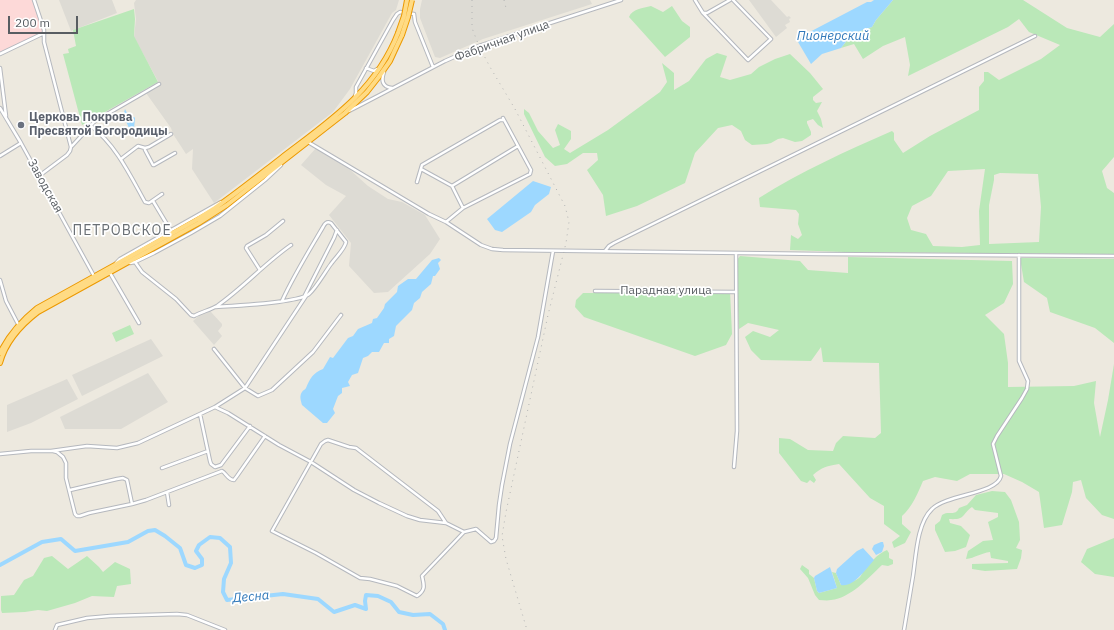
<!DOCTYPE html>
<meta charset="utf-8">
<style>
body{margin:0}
#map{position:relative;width:1114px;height:630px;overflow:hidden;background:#ede9df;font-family:"IBM Plex Sans",sans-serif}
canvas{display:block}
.scale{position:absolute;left:8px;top:16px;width:70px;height:18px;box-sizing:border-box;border:2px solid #585d62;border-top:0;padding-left:5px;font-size:12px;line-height:14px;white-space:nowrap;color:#585d62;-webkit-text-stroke:3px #fff;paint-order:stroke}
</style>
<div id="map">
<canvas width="1114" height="630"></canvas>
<div class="scale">200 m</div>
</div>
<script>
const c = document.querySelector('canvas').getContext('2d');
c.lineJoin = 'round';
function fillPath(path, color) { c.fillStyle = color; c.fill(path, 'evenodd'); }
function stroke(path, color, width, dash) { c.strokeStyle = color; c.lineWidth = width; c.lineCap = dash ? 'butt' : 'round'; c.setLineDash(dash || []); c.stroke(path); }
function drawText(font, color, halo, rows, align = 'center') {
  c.font = font + ' "IBM Plex Sans",sans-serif'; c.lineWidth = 3.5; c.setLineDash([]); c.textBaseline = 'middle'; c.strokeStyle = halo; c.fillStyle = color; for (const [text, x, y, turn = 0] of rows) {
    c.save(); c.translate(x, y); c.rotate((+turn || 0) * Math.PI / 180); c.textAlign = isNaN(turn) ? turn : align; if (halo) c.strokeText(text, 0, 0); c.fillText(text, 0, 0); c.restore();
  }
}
fillPath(new Path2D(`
 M59,0H112L117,13L71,31Z
 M136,0H399L396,10L392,13L350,89L333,112L214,203L192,169L193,149L186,154L173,134L171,128L146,93L160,85L134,37L136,19L134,3Z
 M422,0H590L592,4L483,39L440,58L435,57L420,18V9Z
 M749,0H771L787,17L789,16L791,18L789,19L790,22L785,25L787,28L776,37Z
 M316,148L348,168L368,186L388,199L402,202L425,215L440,239L430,254L388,292L374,293L349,266L351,243L329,215L346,196L326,185L301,165Z
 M209,311L211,312L222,324V326L218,331L222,336L214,345L193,321L203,312Z
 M151,339L163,356L82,396L72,375Z
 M148,373L168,402L121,429H65L60,417Z
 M67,379L78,399L31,423L7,432V405Z`), '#dddbd4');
fillPath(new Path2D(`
 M0,0H32L43,32L0,53Z`), '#fdd9d8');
fillPath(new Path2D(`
 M893,0H1023L1067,28L1100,37L1114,24V157L1102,171L1107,188L1114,193V254L844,252L790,250L791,235L798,239L802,235L798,224L799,214L796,210L760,207L759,198C801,171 847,151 892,131L894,133V140L903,153L930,136L979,110V87L984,81V72H988L999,80L1041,59L1060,45L1029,32L1019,19L1008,27L908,76L910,65L905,37L883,46L863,59L854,44L841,48L852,34L872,27L876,20ZM985,169L979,211L980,245L962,247L933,246L926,234L911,230L907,218L912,206L931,196L948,171ZM1000,173L1038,174L1041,207L1039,242L989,244V205L994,180V175Z
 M651,6L663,12L672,6L682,21L690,27V37L665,57L629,17C632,9 643,8 651,6Z
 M134,9L135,19L134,36L158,82L82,125L63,54L69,53L68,49L76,46L73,30Z
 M717,53L727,56L720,77L730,80L751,74L759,67L775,59L790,54L810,73L823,89L813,97V100L816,103L822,102L817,111L821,119L823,128L818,125L813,119L807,121V123L811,132V135L802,141L795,142L783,138L778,139L771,143L767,144L752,145L745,140L741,131L732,125L718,128L695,153L685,183L637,206L606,216L603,195L587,170L598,160L597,153H583L567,164L555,166L545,157L524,114V109L529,113L538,131L553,148L560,145L555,130L558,124L571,131V139L564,149L570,153L608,130L660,92L667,82L662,63L674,73V90L689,81L706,59Z
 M740,256L800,261L808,270L848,273V257L1012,261L1013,284L1004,303L985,315L1004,334L1008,363V387L1074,386L1096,381L1094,403L1100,437L1108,400L1114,364V519L1102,515L1086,498L1081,480L1073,482L1072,492L1062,525L1044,528L1039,492L1022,482L1004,474H970L957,481L935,477L923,481C918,493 912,507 902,516V524L911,532L905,543L894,548L892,542L900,536L884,524V506L870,498L839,464C827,466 822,467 813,475L816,480L814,483L810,480L807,483L801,481L779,453V438L790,439L808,450L833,451L836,443L843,436L875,438L881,433L879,363L823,362L821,347L811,361L761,360L751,350L745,337L753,331L770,337L779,330L748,323L739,329L736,261Z
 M1020,258L1114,259V343L1095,328L1050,312L1047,298L1024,282Z
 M730,291L732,334L726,345L695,356L584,317L575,307L576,300L583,293H592L608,292L679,294Z
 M130,325L134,334L116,342L112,333Z
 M992,491L1005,492L1011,500L1019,522L1020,540L1016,548L1022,550L1021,558L1017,569L985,571L972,569V564L1008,563V561L991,558L990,552C981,553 975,558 966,559L968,551L983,541L993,540L988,522L998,517V513L975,510L972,507C961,515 966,520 949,519L950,523L961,526L970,535L966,547L955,551L945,552L935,530V525L940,521L942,515C949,510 955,517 959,508L967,505L976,495Z
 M1114,538V577L1095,574L1081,562L1087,549Z
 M887,550L889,553V558L893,560V564L888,566L882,565C868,578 851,598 831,600C827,601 823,600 819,600L815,595L808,578L800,569L802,565L809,570V574L814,578L817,591L819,593L837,588L832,572L836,573L841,585C847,583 854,582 859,578C861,576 861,575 863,572C869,564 877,554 887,550Z
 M52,556L68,569L87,556L99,567L103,572L115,562L130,569L131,584L117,586L114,597L92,596L75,603L47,611L38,610L25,612L2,613L1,610V596L14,595L24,580L33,576L44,558Z`), '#bae8b8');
fillPath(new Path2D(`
 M874,0H893L876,20L872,27L852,34L841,48L822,54L811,64L798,42L802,36L867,2H871Z
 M125,109L127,113V116L130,117H134L135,118L134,129L135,132L134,133L131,132C128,125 122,116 125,109Z
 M533,181L551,187L549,194L535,205L531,212L502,232L495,230L487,219Z
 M439,258L441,260L438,263L440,269L435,276H433L431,284L422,292L420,298L414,303L412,310L396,326L394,336L389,339V343H384L379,352H372L368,356L363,358L358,373L352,375L348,382L350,386L342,388V393L338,396L333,409L335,413L327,423H323L302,405C301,401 299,396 302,392C303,390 305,390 306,388C310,378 313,373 323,369L330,357L333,358L348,338L353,336L358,329L372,323L373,319L377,318L384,308L385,304L397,292L398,286L408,279H416L432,260Z
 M881,542H883L884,546L882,552L876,555L872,549L874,545Z
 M863,548L874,560C866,569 853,588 841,585L836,573L837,569L857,551Z
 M830,567L837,588L819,593L817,591L814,578L815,576Z`), '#9dd8ff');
stroke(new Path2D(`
 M0,565L42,542L61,539L75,551L128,542L148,531L155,530L165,536L180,548L186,565L195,568L202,565V559L196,551L199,545L210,537L220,538L230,547L231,563L224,579L223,592L227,600L283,594L318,599L334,612L355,605L366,609L365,601L366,595L378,596L391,602L399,612L413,615L430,614L443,624L445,630`), '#9dd8ff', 4);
const minor = new Path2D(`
 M695,0L703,13L748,60L771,39L733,0
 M704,13H707L730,0
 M0,54L44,33V30L34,0
 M0,68L6,116
 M366,68L374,71L377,69
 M384,72C381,80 382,87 392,88
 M355,96L356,93V87L393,20L397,14L400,12L414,14L415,22L433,67
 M0,108L21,143L94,276
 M349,111L445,61L479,46L621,0
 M91,126C116,145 130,175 145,202L149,203L162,194
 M308,142L429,214L446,222L481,245L492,249L503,250L821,254L1114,256
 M72,146L95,121L159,84
 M145,148V150L153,165H154L175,153
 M0,156L21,143
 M121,159L138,146L145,148L149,147L171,134
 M421,169L452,186
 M39,176L67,155L70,151L71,147L44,42V33
 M417,182L422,165L500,120H504
 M153,201L171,231
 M463,208L452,186L518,146
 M446,222L463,208L530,174L531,170L503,118
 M605,251L609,246L614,243L1035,36
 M135,262L142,272L176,299L191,315L194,316C201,312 210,310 217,306C243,288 265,263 291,245
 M116,263L120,259L221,202
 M130,263L135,262L154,253L191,233L220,216L265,180L281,165
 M260,270L246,248L247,246L266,235L283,221
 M110,273L139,323
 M0,280L6,301L18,324
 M595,291L736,292
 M304,297L334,238L337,230
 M216,307C231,306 299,303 309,294C316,288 325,272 331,264C335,258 345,249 346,242L331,223C327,221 325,223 323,227C309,251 294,275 282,301
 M214,349L245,388L258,396L272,390L313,352L341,315
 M215,407L228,413L279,445L311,462L354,490L379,503L407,516L420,520L446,523
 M200,414L210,461L211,464L215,467L221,465L250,426
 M53,451L57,452L63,457L66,463V478L75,514L77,516H80L89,513L132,504L146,500L222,471C226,473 228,480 234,480L237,476L265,436
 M0,454L31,451H51L87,446L117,448L138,443L215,407L245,388L306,296
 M734,467L737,431L736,253
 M162,468L208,451
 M70,490L117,479L123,478L127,480L132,504
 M167,492L169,505
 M464,532L422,576C424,585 426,590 417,596L397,586L370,579L360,578L316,553L272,531L321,444L325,441L328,440L349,447L356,448L438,511L446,523L464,532L476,529L491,542L494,541L496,538L499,505L502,485L510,444L538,337L553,251
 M55,630L57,625L87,618L110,616L177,614L187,615L225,630
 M904,630C907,612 910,594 913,576C916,556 917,523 932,509C947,494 997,494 1001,476L993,444L997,436L1022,398L1027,389L1028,381L1019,361V255`);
const highway = new Path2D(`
 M0,353C9,334 21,321 37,308L196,220L215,208C238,192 259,175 281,158C328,122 375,92 398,33
 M0,363C6,341 21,325 38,312L199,223L227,205L345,113L367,92L378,78L390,61L402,35`);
stroke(minor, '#b5b8be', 4.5);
stroke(highway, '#ec9900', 6);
stroke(minor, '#fff', 2.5);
stroke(highway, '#ffdb84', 4);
stroke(new Path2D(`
 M472,0V28L479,46L490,67L515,109L565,206L569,222L566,243L548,315L506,512L502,536L506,559L527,630
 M504,0L506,8`), '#b2b3b3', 1, [1, 5]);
const highwayBridge = new Path2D(`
 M398,33L404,16L407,0
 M402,35L408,17L412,0`);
stroke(highwayBridge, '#ec9900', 6, []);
stroke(highwayBridge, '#ffdb84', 4);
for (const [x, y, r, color] of [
 [21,125,4,"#6b7280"]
]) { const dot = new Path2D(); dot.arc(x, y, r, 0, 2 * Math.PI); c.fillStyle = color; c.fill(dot); stroke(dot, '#fff', 1.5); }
drawText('12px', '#585d62', '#fff', [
 ["Фабричная улица",502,41,-20],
 ["Заводская",45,186,61],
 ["Парадная улица",666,291]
]);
drawText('bold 12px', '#5b616d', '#fff', [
 ["Церковь Покрова",29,118],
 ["Пресвятой Богородицы",29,132]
], 'left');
drawText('italic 13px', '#3179ba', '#fff', [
 ["Пионерский",833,36],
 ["Десна",251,597,-5]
]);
c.letterSpacing = '1px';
drawText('14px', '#696f74', '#fff', [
 ["ПЕТРОВСКОЕ",122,231]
]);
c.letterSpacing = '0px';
</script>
